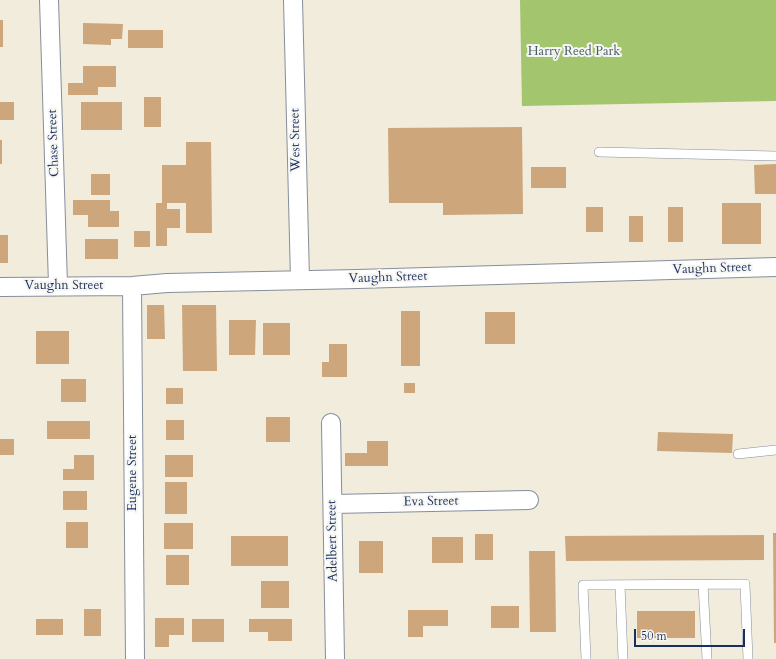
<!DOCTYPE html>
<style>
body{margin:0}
#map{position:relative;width:776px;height:659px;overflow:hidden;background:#f1ecdb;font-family:Cardo,serif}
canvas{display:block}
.scale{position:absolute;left:634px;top:629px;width:111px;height:18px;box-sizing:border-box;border:2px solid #1b2f5e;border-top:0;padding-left:5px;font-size:12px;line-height:14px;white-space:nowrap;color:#1b2f5e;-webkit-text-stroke:3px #f6f6f2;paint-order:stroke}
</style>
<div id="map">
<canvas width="776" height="659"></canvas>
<div class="scale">50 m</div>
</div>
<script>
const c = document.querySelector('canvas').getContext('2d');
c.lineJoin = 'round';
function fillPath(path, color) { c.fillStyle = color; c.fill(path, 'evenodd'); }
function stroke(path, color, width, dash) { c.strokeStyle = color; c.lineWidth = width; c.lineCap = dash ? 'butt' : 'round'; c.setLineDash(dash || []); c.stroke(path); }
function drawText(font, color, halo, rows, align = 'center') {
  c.font = font + ' Cardo,serif'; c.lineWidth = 4; c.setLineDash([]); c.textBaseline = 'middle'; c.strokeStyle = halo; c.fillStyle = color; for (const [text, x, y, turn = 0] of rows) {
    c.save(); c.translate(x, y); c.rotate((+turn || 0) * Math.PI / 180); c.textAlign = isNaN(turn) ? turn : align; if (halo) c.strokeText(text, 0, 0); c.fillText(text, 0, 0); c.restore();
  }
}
fillPath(new Path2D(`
 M520,0H776V101L522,106Z`), '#a2c56e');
fillPath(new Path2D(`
 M0,20H3V47H0Z
 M83,23L123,24L122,39H111V45L83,44Z
 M128,30H163V48H128Z
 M83,66H116V87H98V95H68V83H83Z
 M144,97H161V127H144Z
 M0,102H14V120H0Z
 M81,102H122V130H81Z
 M522,127L523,214L443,215V203H389L388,128Z
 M0,140H2V164H0Z
 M186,142H211L212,233H186V203H167V209H180V228H167V246H156V203H162V165H186Z
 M776,164V194H755L754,165Z
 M531,167H566V188H531Z
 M91,174H110V195H91Z
 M73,200H110V211H119V227H88V215H73Z
 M722,203H761V244H722Z
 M586,207H603V232H586Z
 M668,207H683V242H668Z
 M629,216H643V242H629Z
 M134,231H150V247H134Z
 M0,235H8V263H0Z
 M85,239H118V259H85Z
 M147,305H164L165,339H147Z
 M182,305H216L217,371H183Z
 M401,311H420V366H401Z
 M485,312H515V344H485Z
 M229,320H256L255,355H229Z
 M263,323H290V355H263Z
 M36,331H69V364H36Z
 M329,344H347V377H322V362H329Z
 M61,379H86V402H61Z
 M404,383H415V393H404Z
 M166,388H183V404H166Z
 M266,417H290V442H266Z
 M166,420H184V440H166Z
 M47,421H90V439H47Z
 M658,432L733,434L732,453L657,451Z
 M0,439H14V455H0Z
 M367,441H388V466H345V453H367Z
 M74,455H94V480H63V469H74Z
 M165,455H193V477H165Z
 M165,482H187V514H165Z
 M63,491H87V510H63Z
 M66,522H88V548H66Z
 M164,523H193V549H164Z
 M773,533H776V643H774Z
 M475,534H493V560H475Z
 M764,535V560L566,561L565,536Z
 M231,536H288V566H231Z
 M432,537H463V563H432Z
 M359,541H383V573H359Z
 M529,551H555L556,632H530Z
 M166,555H189V585H166Z
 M261,581H289V608H261Z
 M491,606H519V628H491Z
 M84,609H101V636H84Z
 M408,610H448V626H423V637H408Z
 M637,611H695V638H637Z
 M155,618H184V635H169V647H155Z
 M36,619H63V635H36Z
 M192,619H224V642H192Z
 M249,619H292V641H268V632H249Z`), '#cda67b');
const lane = new Path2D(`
 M599,152L776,156
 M738,454L776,450
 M703,584L707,659
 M620,585L623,659
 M586,659L583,585L745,584L748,659`);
const street = new Path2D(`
 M49,0L58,285
 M293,0L300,280
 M132,286L135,659
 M0,287L132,286L167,283L358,279L776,267
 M331,423L335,659
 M333,504L529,500`);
stroke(lane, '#868e9c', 10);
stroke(street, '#868e9c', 20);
stroke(lane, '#fff', 9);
stroke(street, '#fff', 18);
drawText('13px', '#445c63', '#f6f6f2', [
 ["Harry Reed Park",574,52]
]);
drawText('13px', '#1b2f5e', '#f6f6f2', [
 ["West Street",296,140,-91],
 ["Chase Street",54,143,-92],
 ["Vaughn Street",712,269,-2],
 ["Vaughn Street",388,278,-2],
 ["Vaughn Street",64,286],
 ["Eugene Street",133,473,-90],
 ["Eva Street",431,502,-1],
 ["Adelbert Street",333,541,-91]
]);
</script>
